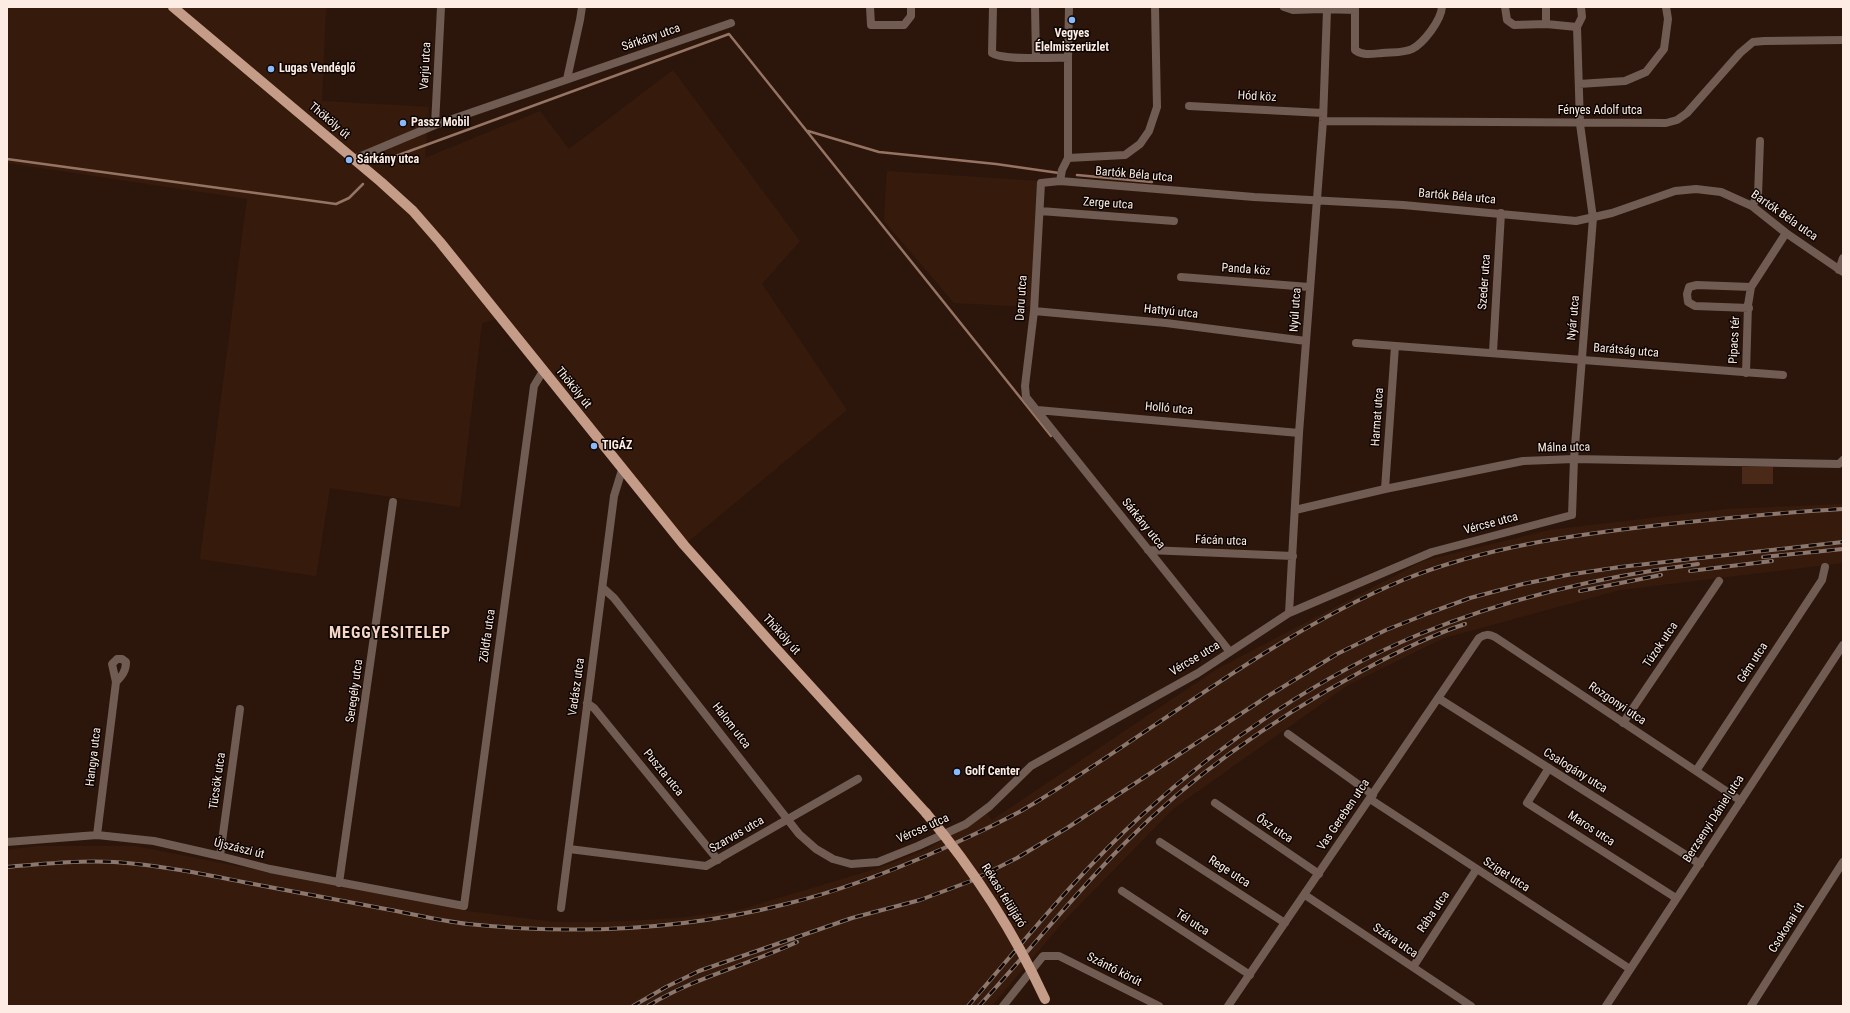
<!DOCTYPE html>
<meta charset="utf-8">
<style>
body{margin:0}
#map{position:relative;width:1850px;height:1013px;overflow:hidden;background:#2c160c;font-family:"Roboto Condensed",sans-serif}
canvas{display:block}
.frame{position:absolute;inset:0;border:8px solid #fcece4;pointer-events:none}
</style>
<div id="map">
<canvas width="1850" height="1013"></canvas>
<div class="frame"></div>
</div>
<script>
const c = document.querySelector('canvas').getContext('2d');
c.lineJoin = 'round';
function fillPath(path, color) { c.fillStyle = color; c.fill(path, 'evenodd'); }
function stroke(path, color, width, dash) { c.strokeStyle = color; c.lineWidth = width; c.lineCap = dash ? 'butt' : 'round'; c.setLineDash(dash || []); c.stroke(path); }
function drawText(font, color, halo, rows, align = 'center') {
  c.font = font + ' "Roboto Condensed",sans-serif'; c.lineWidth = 3; c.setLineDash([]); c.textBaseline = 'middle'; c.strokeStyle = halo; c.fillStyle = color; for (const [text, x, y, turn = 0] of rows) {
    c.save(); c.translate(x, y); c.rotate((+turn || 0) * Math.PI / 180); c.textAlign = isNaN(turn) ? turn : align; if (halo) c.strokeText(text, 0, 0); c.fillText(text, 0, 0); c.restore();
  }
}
fillPath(new Path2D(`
 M7,7H326L322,101L429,107L425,158L540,111L569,149L673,70L800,241L762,284L847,410L684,545L500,318L482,323L460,507L330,488L316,576L200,559L247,199L7,163Z
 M887,171L1039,181L1032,307L954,303L884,221Z
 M1843,504V563L1620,590L1444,638L1348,685L1173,809L1063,922L992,1006H7V850L36,846H135L467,911L555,922H609L677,918L739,910L882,867L930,848L985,811L992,820L1217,669L1423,561L1549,530L1727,509Z`), '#361b0c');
fillPath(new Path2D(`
 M1742,467H1773V484H1742Z`), '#4b2919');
stroke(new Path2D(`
 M808,131L879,152L996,164L1059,173
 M7,159L336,204L349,198L363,184
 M382,163L385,160L729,34L1051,436
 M1077,175L1152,182`), '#967463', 2.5);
stroke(new Path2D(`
 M870,7L871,25H904L911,16V7
 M993,7L992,53C1003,61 1051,57 1068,58V158L1062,170L1060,181
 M1035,7L1036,57
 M1284,7L1293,10L1322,9
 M1505,7L1507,20L1514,25L1546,24
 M1546,7V24L1577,27
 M1322,9L1355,10V7
 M1355,10V50C1363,56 1372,54 1382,53C1391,52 1404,53 1412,49C1424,43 1441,20 1442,7
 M1068,58L1069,7
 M567,79L580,20L582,7
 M1579,84L1625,81L1646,72L1664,49L1668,19L1666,7
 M1189,106L1323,113
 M1323,121L1666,123L1677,120L1687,113L1740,53L1753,42L1764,41L1843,40
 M435,125L441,7
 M1068,158L1125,155L1140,144L1149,131L1157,107L1155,7
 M354,159L435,125L731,23
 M1752,206L1758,195L1760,141
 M1040,211L1174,221
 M1839,270L1843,258
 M1181,277L1309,287
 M1749,308L1695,306L1688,302L1687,294L1689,287L1697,285L1751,287
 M1034,311L1166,323L1306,341
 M1356,343L1783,375
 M1493,352L1501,213
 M1746,373L1748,305L1751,287L1786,233
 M1037,410L1299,433
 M1385,489L1395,346
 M1295,510L1385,489L1523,461L1574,459L1839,464L1843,460
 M1148,550L1293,556
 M603,588L614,598L799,834L816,849L833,859L851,864L878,862L918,846L966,824L990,806L1031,766L1198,673L1289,613L1432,552L1572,515L1574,459L1593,218L1580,124L1577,27L1582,17L1581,7
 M1289,613L1299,433L1323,121L1327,10
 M1230,652L1026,397L1025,386L1034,311L1041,183L1060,181L1254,197L1403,205L1576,221L1612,213L1675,191L1696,189L1721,192L1752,206L1786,233L1843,272
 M1438,698L1700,864
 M587,703L594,708L718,860
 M1623,723L1719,581
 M1288,734L1373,795
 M1549,768L1527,803L1676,898
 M1696,771L1822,580L1825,567
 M1370,799L1630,969
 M1215,803L1319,874
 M97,835L116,682L112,664L117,659H122L126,662C126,671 122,676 116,682
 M7,842L97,835L154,841L220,856L270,869L464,906L534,386L543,371
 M1160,842L1285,923
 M569,849L706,866L858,779
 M220,856L240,709
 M339,883L393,502
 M1122,891L1250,975
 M1305,895L1471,1006
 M561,908L614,496L622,470
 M1413,967L1476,870
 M1003,1006L1043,956H1059L1159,1006
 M1228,1006L1479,638C1485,634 1489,634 1495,637L1741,801
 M1606,1006L1843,645
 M1751,1006L1843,862`), '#705c53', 8);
stroke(new Path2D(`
 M173,7L381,182L413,211L440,242L684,545L772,644L926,813`), '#c59c88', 10);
const rail = new Path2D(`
 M1763,557L1843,549
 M1690,571L1772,561
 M1580,591L1661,575
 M7,867C42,864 79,860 114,862C159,865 204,874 248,883C296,892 344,901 391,910C417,915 442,921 468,924C574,935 683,930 786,904C840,891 892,871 942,849C969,837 995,825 1021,811C1149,736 1265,638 1403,580C1487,546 1579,534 1669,524C1727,518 1785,512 1843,509
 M633,1006L666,987L699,971L852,918L920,900L971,881L1017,858L1067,828L1268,696L1337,654L1386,630L1429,613L1470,598L1523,584L1567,575L1620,567L1843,542
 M648,1006C695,977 748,965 797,942
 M968,1006C1024,941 1079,872 1143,814C1222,742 1321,675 1420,634C1508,598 1604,576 1698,564
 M979,1006C1029,952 1074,894 1126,842C1194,773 1277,717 1362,671C1395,653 1429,636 1465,624`);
stroke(rail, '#8b776e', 4);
stroke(rail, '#0d0502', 2.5, [8]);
stroke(new Path2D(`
 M926,813C974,870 1014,932 1045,999`), '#c59c88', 10);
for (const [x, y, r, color] of [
 [1072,20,4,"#8abafc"],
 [271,69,4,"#8abafc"],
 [403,123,4,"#8abafc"],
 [349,160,4,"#8abafc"],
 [594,446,4,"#8abafc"],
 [957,772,4,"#8abafc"]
]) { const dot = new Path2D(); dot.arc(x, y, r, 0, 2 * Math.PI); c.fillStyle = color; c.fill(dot); stroke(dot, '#0d0502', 1.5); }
drawText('bold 12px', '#fcece4', '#0d0502', [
 ["Vegyes",1072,34,"center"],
 ["Élelmiszerüzlet",1072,48,"center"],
 ["Lugas Vendéglő",279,69],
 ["Passz Mobil",411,123],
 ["Sárkány utca",357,160],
 ["TIGÁZ",602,446],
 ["Golf Center",965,772]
], 'left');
drawText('12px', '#fcece4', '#0d0502', [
 ["Sárkány utca",651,38,-19],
 ["Varjú utca",426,66,-87],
 ["Hód köz",1257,97,3],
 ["Fényes Adolf utca",1600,111],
 ["Thököly út",329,121,40],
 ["Bartók Béla utca",1134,175,5],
 ["Bartók Béla utca",1457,197,5],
 ["Zerge utca",1108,204,4],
 ["Bartók Béla utca",1784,216,35],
 ["Panda köz",1246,270,4],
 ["Szeder utca",1485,282,-86],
 ["Daru utca",1022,298,-86],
 ["Nyúl utca",1296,310,-86],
 ["Hattyú utca",1171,312,6],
 ["Nyár utca",1574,318,-85],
 ["Pipacs tér",1735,340,-87],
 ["Barátság utca",1626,351,5],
 ["Thököly út",573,388,51],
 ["Holló utca",1169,409,5],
 ["Harmat utca",1378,417,-86],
 ["Málna utca",1564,448,-1],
 ["Sárkány utca",1143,524,51],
 ["Vércse utca",1491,524,-15],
 ["Fácán utca",1221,541,2],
 ["Thököly út",781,635,48],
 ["Zöldfa utca",488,636,-82],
 ["Túzok utca",1661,645,-56],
 ["Vércse utca",1195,659,-31],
 ["Gém utca",1753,663,-57],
 ["Vadász utca",577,687,-82],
 ["Seregély utca",355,691,-82],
 ["Rozgonyi utca",1617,704,34],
 ["Halom utca",731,726,52],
 ["Hangya utca",94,757,-83],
 ["Csalogány utca",1575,771,32],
 ["Puszta utca",663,773,51],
 ["Tücsök utca",218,781,-82],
 ["Vas Gereben utca",1344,815,-56],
 ["Berzsenyi Dániel utca",1714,819,-57],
 ["Vércse utca",923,829,-24],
 ["Ősz utca",1274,829,34],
 ["Maros utca",1591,829,33],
 ["Szarvas utca",737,835,-30],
 ["Újszászi út",239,849,14],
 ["Rege utca",1229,872,33],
 ["Sziget utca",1506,875,33],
 ["Rékasi felüljáró",1003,896,58],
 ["Rába utca",1434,912,-56],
 ["Tél utca",1192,923,33],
 ["Csokonai út",1787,928,-58],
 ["Száva utca",1395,941,34],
 ["Szántó körút",1114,970,27]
]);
c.letterSpacing = '1px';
drawText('bold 16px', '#f4d5c6', '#0d0502', [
 ["MEGGYESITELEP",390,634]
]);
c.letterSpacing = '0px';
</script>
